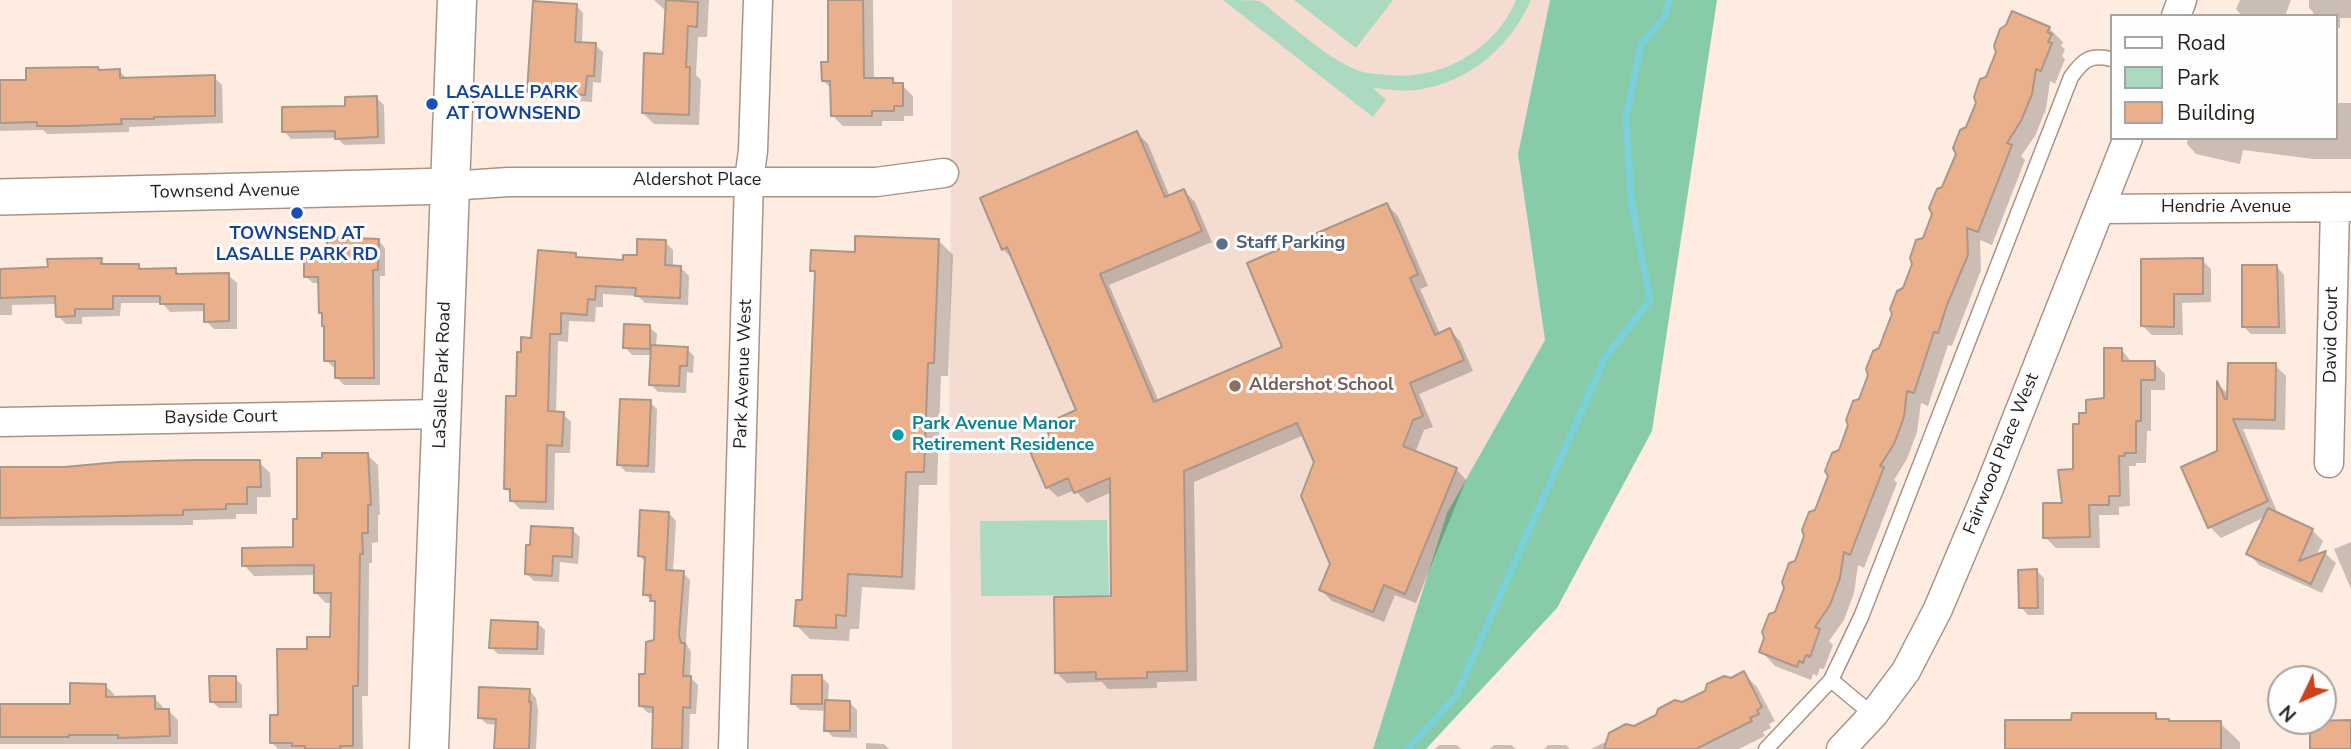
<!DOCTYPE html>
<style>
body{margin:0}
#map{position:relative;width:2351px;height:749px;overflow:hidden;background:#feece1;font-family:"Nunito Sans",sans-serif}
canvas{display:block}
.legend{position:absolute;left:2110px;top:14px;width:228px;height:126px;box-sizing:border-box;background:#fdfdfd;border:2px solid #a7a3a1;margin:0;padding:9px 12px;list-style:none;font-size:21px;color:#251d18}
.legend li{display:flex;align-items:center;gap:14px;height:35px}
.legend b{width:35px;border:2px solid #a7a3a1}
.north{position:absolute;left:2267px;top:665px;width:70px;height:70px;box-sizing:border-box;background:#fdfdfd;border:2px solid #a7a3a1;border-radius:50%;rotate:226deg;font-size:19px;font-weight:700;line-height:28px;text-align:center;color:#251d18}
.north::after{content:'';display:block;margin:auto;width:24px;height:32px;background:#cb421b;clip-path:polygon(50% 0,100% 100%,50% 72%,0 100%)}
</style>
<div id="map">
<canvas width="2351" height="749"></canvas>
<ul class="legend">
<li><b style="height:9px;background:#fff"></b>Road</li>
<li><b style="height:19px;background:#abdac1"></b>Park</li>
<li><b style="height:19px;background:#eab08b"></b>Building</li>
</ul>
<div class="north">N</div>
</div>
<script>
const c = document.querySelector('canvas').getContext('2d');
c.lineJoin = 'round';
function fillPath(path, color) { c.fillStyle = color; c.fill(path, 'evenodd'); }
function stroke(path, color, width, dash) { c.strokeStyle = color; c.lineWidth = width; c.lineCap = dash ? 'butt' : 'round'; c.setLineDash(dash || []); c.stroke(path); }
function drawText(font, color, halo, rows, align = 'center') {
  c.font = font + ' "Nunito Sans",sans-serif'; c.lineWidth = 6; c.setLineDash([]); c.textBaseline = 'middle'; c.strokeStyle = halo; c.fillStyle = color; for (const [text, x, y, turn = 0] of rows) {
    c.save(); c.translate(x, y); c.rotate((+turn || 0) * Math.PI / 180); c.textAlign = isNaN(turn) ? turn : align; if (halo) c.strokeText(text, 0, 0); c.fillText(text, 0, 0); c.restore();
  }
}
fillPath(new Path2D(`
 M952,0H1550L1518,154L1545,340L1447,513L1373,749H952L949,432Z`), '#f4dcd1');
fillPath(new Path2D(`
 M1223,0C1233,0 1251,0 1260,1C1267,5 1274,13 1281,18C1303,35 1325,55 1350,67C1361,73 1375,74 1387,75C1441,81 1495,50 1516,0H1531C1510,47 1469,83 1416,90C1402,92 1387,89 1373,88L1386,100L1373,117Z
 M1294,0H1393L1356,48Z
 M1107,520L1109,595L981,596L980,521Z`), '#abdac1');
fillPath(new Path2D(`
 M1550,0H1717L1652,431L1557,608L1426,749H1373L1447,513L1545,340L1518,154Z`), '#88cba8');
fillPath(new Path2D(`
 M654,0H709L707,37H698L696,75L701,80L699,125L654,124L643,113L665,55L667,12Z
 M829,0H873L874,80L892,79L898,85H902L913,96V116H904V121H882V126H843L832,115V89L823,81L830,64Z
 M2240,0H2291L2285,16H2242L2236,9Z
 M2309,0H2351V18H2340V28H2335V16H2313V12L2309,8Z
 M576,5L583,13L582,44L595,45L603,52L601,83L593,82L592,102L536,98L529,91Z
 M2049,28L2063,42L2061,46L2065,49L2062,56L2065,59L2055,84L2050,81L2046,109L2035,136L2021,156L2025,160L1992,245L1980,240L1981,270L1952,346L1948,345L1928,406L1921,403L1917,432L1907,459L1894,480L1897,483L1864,568L1858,565L1854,593L1844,620L1829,641L1833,645L1824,669L1820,668L1817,676L1813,674L1811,680L1775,666L1761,651L1967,129Z
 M119,71L128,79L214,77L222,85L223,123L129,127V132L47,134L43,130L0,131V82L28,81Z
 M376,98L384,105L385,144L344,145L337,138L291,139L284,131Z
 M2335,103H2351V159H2313L2243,150L2240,164L2196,154L2187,144L2188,138H2335Z
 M1137,133L1148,144L1170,197L1184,191L1195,202L1212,242L1109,285L1159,402L1285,348L1387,205L1398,216L1428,286L1420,289L1440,334L1450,330L1460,341L1473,371L1419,394L1433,427L1424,430L1415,453L1456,469L1466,480L1416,603L1395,595L1384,622L1332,601L1321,590L1332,564L1316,462L1304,435L1194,482L1197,681L1157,682V688L1108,689L1102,682L1067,683L1056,672L1113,598L1112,492L1087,503L1075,490L1058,497L1047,487L1053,439L1079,411L1014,260L1003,249Z
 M378,240L385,248V276H380V385H344L337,378V367H333L326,360L324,315L320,312V283H313L305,276L329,256Z
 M939,241L953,255L948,376H941L937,485H919L915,590L862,587L859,629H850L849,641L810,639L796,625L804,602L816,275L811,270L856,253Z
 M665,242L673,250V267L681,268L689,276L688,305L645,303L638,296L603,294V307H596L595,322L569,321L568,342L558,341L556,413L563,414L571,422L570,453H555L554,510L520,509L512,501V495L505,488L523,354L533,340L575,254L580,259L624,262L639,257Z
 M101,260L106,265H138L143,270H175L181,275H228L237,283V329H214L206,321V311L170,312L162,303H121L120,316L82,317V324H66L58,316L57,304L12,305V315H0V271L49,269Z
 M2202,260L2211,269V302L2182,303L2183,335H2152L2143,326Z
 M2277,267L2284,275L2286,334H2251L2243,326Z
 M649,327L657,334L656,347L687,349L694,356L693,373L687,372L686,393L658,392L651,385L652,355H632L625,347Z
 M2121,349L2132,363H2154L2165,374V390H2151V431H2147L2146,463H2136V466H2129L2130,506L2119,507V515H2099L2100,548H2056L2045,537L2064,505L2075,471L2081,426L2088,415L2106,399Z
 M2275,365L2286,376L2285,430L2243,429L2277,512L2274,513L2312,530L2323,541L2316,556L2325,553L2336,563L2322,593L2259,565L2249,554L2265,517L2221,538L2210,527L2219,452V385L2229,395Z
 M650,402L657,409L655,473L626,472L619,465Z
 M367,455L378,465L380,515H378V542L372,543V563H369L368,696H362L363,749H278L272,743L279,717L309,650L332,639V603H326L316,593V575L254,576L244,565L295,549L299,521Z
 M259,462L270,473L271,497H257V514H236V519L193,520V525L0,526V468H64Z
 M669,513L676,521L673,572L683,573L690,580L686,643L691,652L690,677L698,685L696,714H690L689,749H653L654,713H648L640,705L656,641L657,605L644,594L646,563L640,556Z
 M572,530L580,537L578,564L560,562L559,582L534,581L526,573Z
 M2351,542V589L2334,549Z
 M2037,571L2044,578V615H2028L2021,607Z
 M537,623L545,630L544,655L498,654L491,647Z
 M1743,673L1757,687L1775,721L1769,724L1771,728L1763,732L1765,736L1739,749H1591Z
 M821,677L829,684L828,702L850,703L857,710V738L833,737L826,730V711L800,710L793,703Z
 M235,678L242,685V708H219L211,701Z
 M105,685L114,694V699L154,698L163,707V711H169L178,720V744H0V705L72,706Z
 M529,690L536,698L538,711L536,749H496L497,725L487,724L479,717Z
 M2155,714L2161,721L2171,723H2220L2240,742V749H2007L2073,722Z
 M866,743L884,744L889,749H866Z
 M1439,745H1457L1461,749H1435Z
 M1494,745H1511L1516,749H1490Z
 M1548,745H1566L1570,749H1544Z`), '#0003');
stroke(new Path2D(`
 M1408,749L1456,696L1605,358L1650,300L1631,199L1626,117L1641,45L1665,16L1669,0`), '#7bd1da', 7);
const building = new Path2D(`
 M666,0L698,2L697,27L688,26L686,67H690L689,115L642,113L644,53L663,54Z
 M828,0H863L864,78H893V83H903V106H894V111H872V116H831L830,81H822L821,62H828Z
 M533,1L577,4L575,42L596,43L594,76H587L585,95L527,92Z
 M2012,11L2050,27L2047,32L2052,34L2048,42L2052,43L2041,71L2036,69L2032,94L2021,121L2007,143L2012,145L1978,232L1967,228L1968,255L1947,305L1938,333L1934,332L1914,393L1907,391L1904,417L1894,444L1880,466L1884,467L1850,555L1844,552L1840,578L1830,605L1815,627L1820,629L1810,657L1806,655L1803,663L1799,661L1797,667L1759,652L1764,638L1762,632L1769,614L1775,612L1784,588L1782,582L1789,563L1795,561L1804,536L1802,530L1809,512L1815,510L1828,476L1825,471L1832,453L1839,450L1848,425L1846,420L1853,401L1859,399L1868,375L1866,369L1873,351L1879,348L1892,314L1890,309L1897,291L1903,288L1912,264L1910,258L1916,240L1923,238L1932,214L1929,208L1937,189L1942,187L1956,154L1953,148L1960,130L1966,127L1976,103L1974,97L1980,79L1986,77L1996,52L1994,46L2000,29L2006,25Z
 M98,67L99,70L120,69V78L215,75V116L154,117V119H121L122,124L70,126H37V122L0,123V80H26V68Z
 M377,96L378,137L335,139V131L282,132V107L345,106V97Z
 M1137,131L1165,197L1184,189L1202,231L1100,274L1154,402L1282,347L1247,263L1387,203L1418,274L1410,278L1435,335L1450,328L1464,360L1410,383L1423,416L1413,420L1403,446L1457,468L1405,594L1384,585L1373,612L1319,590L1330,564L1301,496L1314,462L1297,423L1184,471L1187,671L1147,672V678L1096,679V672L1055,673L1054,597L1111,596L1110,478L1074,493L1068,478L1046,488L1028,447L1050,438L1045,424L1076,410L1007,247L1002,250L980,198Z
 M855,236L939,239L934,363H928L924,472H906L902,577L848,574L846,616L836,615V628L794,626L796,600H802L815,271H810L811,250L855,252Z
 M327,237L379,239L378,270H373L374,378H335V361H324V326H322V313H319L318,277H304V254H327Z
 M637,239L666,240L665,265L681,266L680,298L635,296L636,288L596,286L595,300L588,299L587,315L561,313V334H550L548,411L564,412L562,446L547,445L546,502L510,501V489H504L506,396H516L517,352H521V337L531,338L538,250L576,253V257L623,260V255H637Z
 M102,258L101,264H139V269L176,268V274L229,273V321L204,322V304H160V296H113V309H75V316L56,317L55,296L0,298V269L48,267L47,259Z
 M2203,258V294H2174V327L2141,326V259Z
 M2242,265H2277L2279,327H2242Z
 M624,324L650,325V349L623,348Z
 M651,345L688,347L687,366H680L679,386L649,385Z
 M2104,348H2122V361H2155V380H2141V421H2136V453H2125V456H2119L2120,496H2109V505H2089L2090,537L2043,538V503H2062L2058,470L2073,469V424H2079V413H2086V400L2104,398Z
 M2228,363H2276L2275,420L2233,419L2268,501L2208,528L2181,467L2217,451V381L2225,399H2227Z
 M620,399L651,400L648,466L617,465Z
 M322,453H368L371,505H368V533H362L363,554H360L358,686H353V746H340L341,749H305V746H292V743H270V715H278L277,649H307V637H330L331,593H314V565L242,566V548L293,547V519H297V458H322Z
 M192,460H260L261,487H247V504H226V509L183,510V515L0,518V467H64L119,462Z
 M2268,508L2313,529L2299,561L2326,551L2311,584L2246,554Z
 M640,510L669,512L666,570L684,571L679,635L681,643H685L683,676H691L690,708L683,707L682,749H652L653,707L639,706V674H645L646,642L654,640L655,601H650L651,595H643L645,557L638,556Z
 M531,526L573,528L572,557L553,556L552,576L525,574L526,545H530Z
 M2037,569L2038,608H2019L2018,570Z
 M491,620L538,622L537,649L489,648Z
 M1744,671L1762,707L1757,710L1759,714L1750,718L1752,721L1696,749H1604L1609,733L1626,724L1634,726L1656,715L1658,709L1675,700L1682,702L1705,691L1707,684L1724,676L1731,678Z
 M792,675H822V704H791Z
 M209,676H236V702H210Z
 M70,683L106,684V697L155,696V709H169L170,736L118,738V735H69V737H0V704H70Z
 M479,687L530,689L529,702H531L529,749H494L496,719L478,718Z
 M825,700L850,701V731H824Z
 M2072,713H2156V719H2169V721H2221V749H2005V720H2071Z
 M2351,720V749H2310V721Z`);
fillPath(building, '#eab08b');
stroke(building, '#ab978a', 2);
const service = new Path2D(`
 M1831,680L1873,715
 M1766,749L1831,680L1861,617L2071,77C2083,60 2090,54 2111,59`);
const minor = new Path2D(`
 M2176,16L2182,0
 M450,186L508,182H876L944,173
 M2100,209L2351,207
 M0,422L441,414
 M2329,463L2335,207
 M733,749L749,180L753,151L758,0
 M1841,749L1873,715L1906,671L1938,609L1990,486L2128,138`);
const tertiary = new Path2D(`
 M0,197L450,186`);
const secondary = new Path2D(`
 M429,749L457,0`);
stroke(service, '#a89487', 17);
stroke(minor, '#a89487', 31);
stroke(tertiary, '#a89487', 38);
stroke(secondary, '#a89487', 41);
stroke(service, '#fff', 14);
stroke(minor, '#fff', 28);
stroke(tertiary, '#fff', 35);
stroke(secondary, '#fff', 38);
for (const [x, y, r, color] of [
 [432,104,7,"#1a4fb4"],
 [297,213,7,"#1a4fb4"],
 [1222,244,7,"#5c6f8a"],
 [1235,386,7,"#8d6e63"],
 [898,435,7,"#0f9aa8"]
]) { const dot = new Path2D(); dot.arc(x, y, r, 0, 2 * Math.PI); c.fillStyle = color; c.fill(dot); stroke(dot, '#fdfdfd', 2.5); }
drawText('bold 18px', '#164399', '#fdfdfd', [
 ["LASALLE PARK",446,94],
 ["AT TOWNSEND",446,115],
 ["TOWNSEND AT",297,235,"center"],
 ["LASALLE PARK RD",297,256,"center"]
], 'left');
drawText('18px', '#251d18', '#fdfdfd', [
 ["Aldershot Place",697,181],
 ["Townsend Avenue",225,192,-1],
 ["Hendrie Avenue",2226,208],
 ["David Court",2332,335,-89],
 ["Park Avenue West",744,374,-88],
 ["LaSalle Park Road",443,375,-88],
 ["Bayside Court",221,418,-1],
 ["Fairwood Place West",2002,454,-68]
]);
drawText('bold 18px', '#4e5e75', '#fdfdfd', [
 ["Staff Parking",1236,244]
], 'left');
drawText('bold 18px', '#785e54', '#fdfdfd', [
 ["Aldershot School",1249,386]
], 'left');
drawText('bold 18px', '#0d838f', '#fdfdfd', [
 ["Park Avenue Manor",912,425],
 ["Retirement Residence",912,446]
], 'left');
</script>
